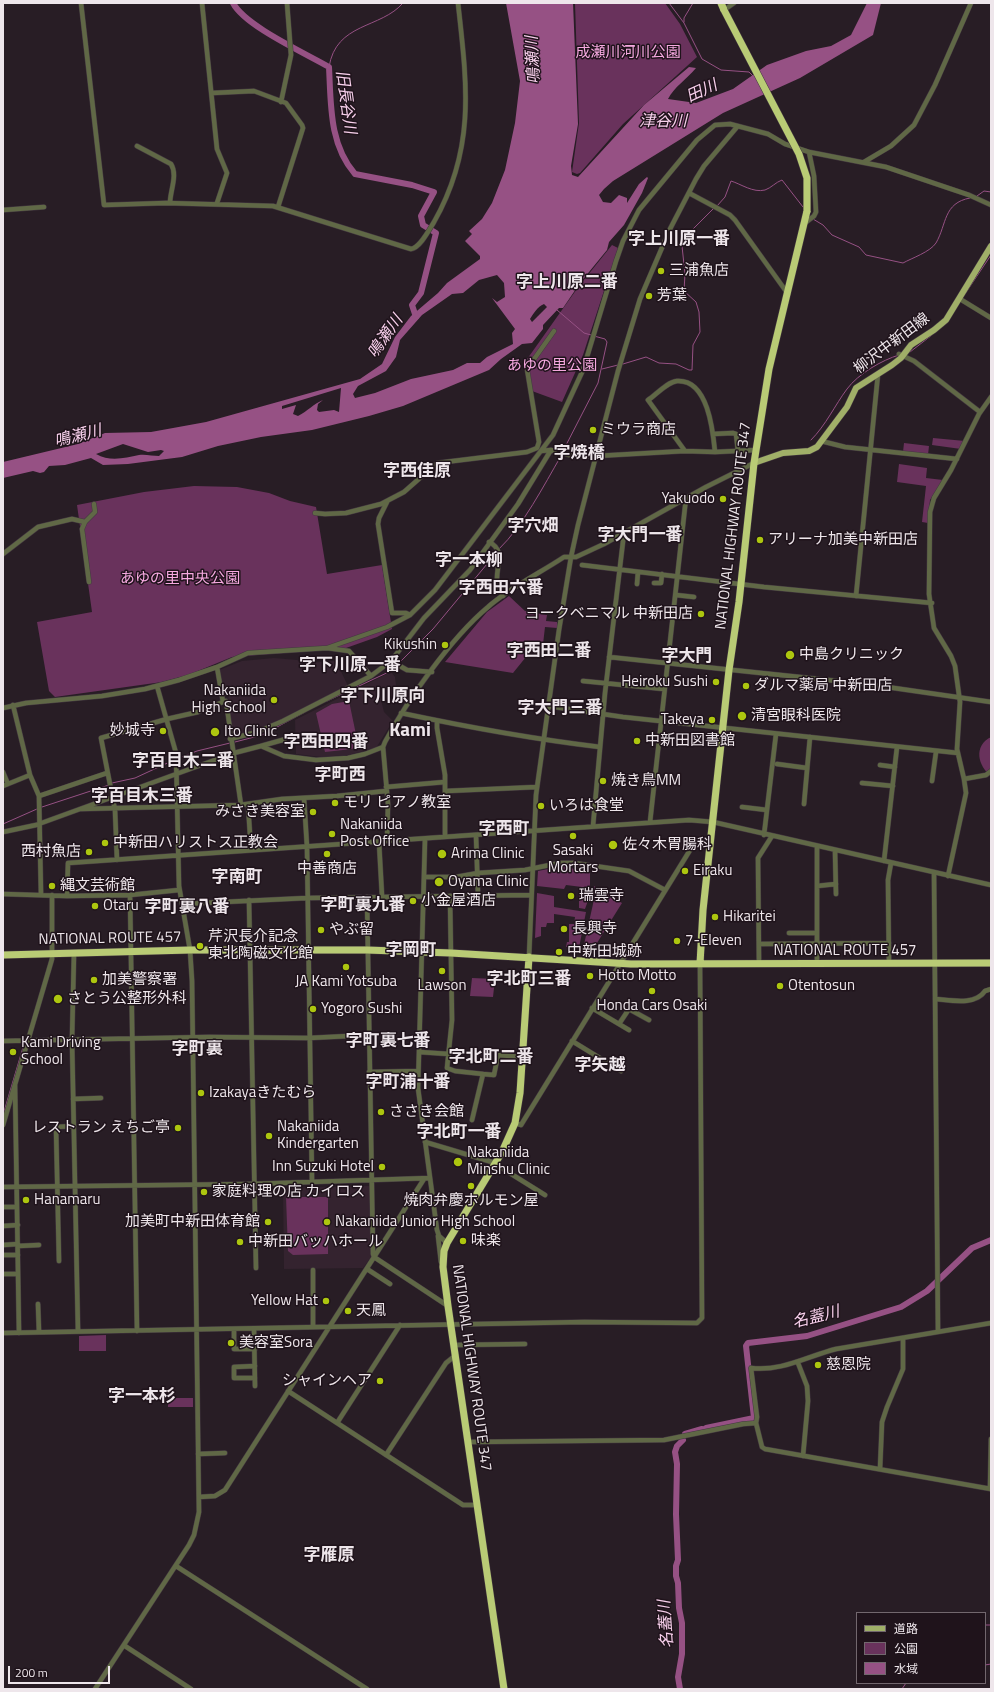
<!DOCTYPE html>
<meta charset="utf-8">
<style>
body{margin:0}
#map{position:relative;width:994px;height:1692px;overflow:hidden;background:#281d25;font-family:"Titillium Web","Noto Sans JP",sans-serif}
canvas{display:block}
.frame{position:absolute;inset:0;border:4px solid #eee6eb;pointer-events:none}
.legend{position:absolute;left:856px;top:1612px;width:130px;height:72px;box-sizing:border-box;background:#1f131b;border:1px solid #72676e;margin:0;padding:5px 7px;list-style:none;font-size:12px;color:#eee6eb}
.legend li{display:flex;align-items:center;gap:8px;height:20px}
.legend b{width:20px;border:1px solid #72676e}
.scale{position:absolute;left:8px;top:1666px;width:102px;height:18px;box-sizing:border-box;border:2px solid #eee6eb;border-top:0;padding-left:5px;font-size:12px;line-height:14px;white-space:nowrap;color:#eee6eb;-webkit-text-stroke:3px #1f131b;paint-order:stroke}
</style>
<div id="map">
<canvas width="994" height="1692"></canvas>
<div class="frame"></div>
<ul class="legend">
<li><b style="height:5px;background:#a0af68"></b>道路</li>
<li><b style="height:11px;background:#69325c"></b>公園</li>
<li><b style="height:11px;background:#965184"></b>水域</li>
</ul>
<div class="scale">200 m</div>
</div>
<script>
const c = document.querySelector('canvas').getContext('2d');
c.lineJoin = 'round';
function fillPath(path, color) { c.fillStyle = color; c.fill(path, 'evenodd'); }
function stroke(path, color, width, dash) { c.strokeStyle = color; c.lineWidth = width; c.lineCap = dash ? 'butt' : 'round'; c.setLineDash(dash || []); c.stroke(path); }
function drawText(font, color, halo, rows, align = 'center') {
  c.font = font + ' "Titillium Web","Noto Sans JP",sans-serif'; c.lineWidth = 3; c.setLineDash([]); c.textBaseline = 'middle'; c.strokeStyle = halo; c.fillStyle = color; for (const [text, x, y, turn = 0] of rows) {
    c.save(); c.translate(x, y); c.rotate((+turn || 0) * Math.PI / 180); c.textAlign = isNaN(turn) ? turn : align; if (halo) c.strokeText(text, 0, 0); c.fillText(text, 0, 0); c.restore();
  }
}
fillPath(new Path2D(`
 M274,658L297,660L304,663L336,661L348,686L281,720L256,731L233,737L228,696H223L219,670L242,661Z
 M392,673L395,677L396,685L395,695L381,700L384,712L393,721L376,748L348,755L321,757L296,754L295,720L387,674Z
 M369,1186L371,1257L363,1268L284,1269L283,1188Z`), '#34232f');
fillPath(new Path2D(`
 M575,3H665L680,24L697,57L623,124L580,173L577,174L572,172L579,123Z
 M612,245L618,248L583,355L562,402L532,391L525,362L579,286Z
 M933,438L965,441L961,449L932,445Z
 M904,443L929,446L928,455L903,452Z
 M899,464L927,468L926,478L943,480L930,500L928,523L922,522L926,486L897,482Z
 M194,486L237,487L269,493L290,501L316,507L327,574L382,565L392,629L377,637L346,648L232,657L188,675L162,682L55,697L49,691L37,622L92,612L77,505L144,492Z
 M509,596L525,611L547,615L546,621L557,622V628L545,627L542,653L530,652L513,673L445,662L487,612Z
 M349,701L358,744L352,749L325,752L316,713L332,704Z
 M991,737V776C978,766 973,746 991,737Z
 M563,866L590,873V895L585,909L579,908V895L582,893V887L566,885L564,889L537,886L538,871Z
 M594,886L622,903L592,951L583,949L595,895Z
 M537,893L554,896V907L586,912L579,948L566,947L567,942H569V924H574L575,917L554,914V923H547L546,927H541V936L535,938Z
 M472,978L495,979L493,997L470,996Z
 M286,1197H328V1254L293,1255L288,1251Z
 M106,1335V1351H79V1336Z
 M168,1398H193V1407H168Z`), '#69325c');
fillPath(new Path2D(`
 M506,3H573L578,124L571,166L572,175L578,177L644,105L689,67L696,68C687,79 674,87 668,99L696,103L733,89L767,65L806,51L831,46L851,35L867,3H881L873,35L800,78L723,113L613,181L604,189L599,195L603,202L611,203L619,195L627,198V203L639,184L647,177L648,178L642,193L624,225L609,242L607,250L580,283L563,308H559L543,325V329L532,343L522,344L501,359L489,370L403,406L369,416L312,430L261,437L218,446L182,457L128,464L103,465L91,458L65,465L49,466L44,472L40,473L33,471L3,478V462L78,444L105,433L151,432L206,422L360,379L382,364L395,337L411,316L438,293L447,283L480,259V256L465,241L472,234L469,231L482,219L492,203L505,170L515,123L520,81ZM497,275L504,283L505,297L497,302L492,298L515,329L512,333L513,344L487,357L480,363H467L453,370L411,379L375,393L355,398L353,394L358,386L386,371L396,357L400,340L422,315L452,294L463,293L479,280ZM544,304L547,307L532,322L530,319C534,313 537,307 544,304ZM341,388L339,412L334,410L319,412L317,410L318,404L323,400C313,404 308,411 298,416L293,414L296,405L282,409V406ZM123,444L148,452L161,450L164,451L159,456C153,456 145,454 139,455C125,458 110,462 96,454Z`), '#965184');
stroke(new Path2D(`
 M669,3L684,23L702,59L721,70L749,72L753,76
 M684,22V18L693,3
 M329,67C336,22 381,29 403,3
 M977,196L984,191L991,192
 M717,206L725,197L731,181C741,184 753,193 765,190C771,188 776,182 782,180L803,207
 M813,219L823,225L832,235L859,247L866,255L903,263C912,258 930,252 936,243C947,224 943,203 970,198
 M965,294L991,255
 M557,310L584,333L591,335
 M910,352L932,335
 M623,364L646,357L659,363L676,364L689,370H692L693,345L700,332L699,312L696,302L684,291L685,274L682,246L685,237L713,209
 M602,369L618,365
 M811,440C826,425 835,405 847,389C858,374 882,360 899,355
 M563,451L598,383L607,342L605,339L594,336
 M499,549C523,526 544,485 561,456
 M399,663L433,629L497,552
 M327,701L393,670L397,665
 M235,742L262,735L305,712
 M179,758L197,751L230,743
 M112,783L135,778L174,760
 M42,807L109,785
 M3,824L37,809
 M3,1115L24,1044
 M985,1625H991
 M985,1665L991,1664
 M902,1689L906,1683`), '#965184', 1);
stroke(new Path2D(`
 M233,3C245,26 305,53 329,67C331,104 329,144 355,174L412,185L434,192L421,216L423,225L436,233L421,293L412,305L416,317
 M706,1428L754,1418L746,1346L748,1343L807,1336L901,1307L927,1291L972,1248L991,1240
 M685,1434L702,1429
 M680,1689L678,1677L682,1654V1623L679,1608L678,1583L676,1576V1566L678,1560L676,1514L677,1464L675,1452L677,1446L683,1440`), '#965184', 6);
const minor = new Path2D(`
 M81,3L104,205L166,203L273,206L411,249C420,248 429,230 434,222C476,148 467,84 458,3
 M202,3L217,149L227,173L217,203
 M724,10L734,3
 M212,93L254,91L286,103L302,125L303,128L278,207
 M281,102L291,55L287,3
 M137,146L171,164C178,175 170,191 170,203
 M864,162L891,146L914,125L935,85L971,3
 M689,193L730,215L735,220L788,294
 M3,210L44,207
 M805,223L814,216L816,212L814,176L809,152
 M960,299L991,318
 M899,354L914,361L980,412
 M713,434L733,433L736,434L738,451
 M821,441L845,447L957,459
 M541,451L551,450L573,456H596L685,451L715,452L756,450
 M685,451L648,400C656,395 667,382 677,381C708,379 713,431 715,452
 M387,502L379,518L378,524L392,613H406L410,615
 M315,513L325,514L346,513L381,504L404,492L437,463L527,452L537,448L539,442L527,369L554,331
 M489,542C506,550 496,566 497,581C497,586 501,591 503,596
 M3,554L38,527L72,519L85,522
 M582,565L764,587L932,603
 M89,582L82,529L85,522L95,512L94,504
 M654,583H661L662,574
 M637,584L638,572
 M676,595L694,597
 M856,596L878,374
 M327,648L349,651L371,676
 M609,657L866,684L991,702
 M391,661L407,670L432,672
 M217,667L223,702L226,701L241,805
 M583,681L664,689
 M13,705L30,775L39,796L41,894
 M548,706L623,717L958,753
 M3,708L26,703L102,696L145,689L179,680L217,667L248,653L327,648L387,627L410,615L435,590L553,435L583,370L616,261L623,241L639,210L697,140L715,125L730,124L768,134L785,144L809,152L886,167L969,195L991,205
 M401,713C467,727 533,739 600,747
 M437,721V728L445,775V837
 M230,739L257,732L283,721L371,676L391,661L424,618L470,570L518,504L551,450
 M261,746L293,737
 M777,764L807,768
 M880,765L895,767
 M3,772L8,784
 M964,779L986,775L991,771
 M932,781L936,752
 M862,783L893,786
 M3,786L30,775
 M386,787L445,782
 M446,791L537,787
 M39,796L107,773
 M304,798L307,847L312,1182
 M248,804L251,850
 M804,804L810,737
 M742,807L767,810
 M80,809L240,805L282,799L337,796L386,791
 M650,822L686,498
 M593,826L605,693L624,533
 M3,832L36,825L234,753L261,746L284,756L316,760L348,758L365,754L383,747
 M476,835L478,895
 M764,835L776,734
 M425,839L418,1088L437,1230L439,1236L447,1243
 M387,841L388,804L383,747L385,742C408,699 451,638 488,607C509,588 540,573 564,557H576L604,544L706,487L754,463
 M379,842L382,896
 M835,850L836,894
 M117,860L115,810L101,738L167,719L198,712L223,702
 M884,861L897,747
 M934,873L938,1332
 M948,876L966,793L964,779L957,749L960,702L955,666L951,656L934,628L929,594L930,512L934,498L951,470L979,414L991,397
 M424,877H456L478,873L525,870L560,863H574L629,871L665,890
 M817,886L836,884
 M3,894L67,896L68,863L689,820L713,822L991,885
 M130,895L137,1331
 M67,896L130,895L179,890
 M450,896L452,1020L447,1068L455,1071L483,1074L472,1120
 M367,897L373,1254L374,1257L448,1306
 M249,900L256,1268
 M182,904L307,898L531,895
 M789,933H817
 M759,944L889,943
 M74,953L72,1040L78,1331
 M529,957L536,795L559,630L571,557L578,525L618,371L640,299L670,229L696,179L704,166L737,127
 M759,964L758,858L772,836
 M817,964V846
 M889,964L888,880L891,863
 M935,999C950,1000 975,1006 985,991L991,989
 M592,1008L629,1030
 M619,1024L629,1009L649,1020
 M3,1041L209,1037L309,1038L369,1035
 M572,1041L621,1071
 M419,1052L449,1054
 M369,1072L418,1071
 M483,1074L494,1075L498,1055L522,1057
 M15,1085L19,1333
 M73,1099L101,1098
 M515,1123L521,1125L695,842L710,847
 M3,1125L52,959V895
 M425,1142L492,1162L545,1195
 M3,1187L250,1184L430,1178
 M3,1207H17
 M3,1226L18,1225
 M438,1236L441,1262
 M3,1245L18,1244
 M18,1246L39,1245
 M3,1255H18
 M59,1261L56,1127L74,1126
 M367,1269L390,1284
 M313,1270V1327
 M3,1274H18
 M38,1304L39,1332
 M991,1323L836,1349C808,1356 781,1372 751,1368L757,1417L756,1423L762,1447L765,1449L991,1489
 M234,1329V1349H255
 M254,1329L255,1386
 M3,1333L584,1322L697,1323L702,1318L700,964
 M454,1345L525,1344
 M798,1363L807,1386L808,1401L803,1456
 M255,1366L234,1367V1378H255
 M288,1391L463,1505H477
 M337,1423L400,1325
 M469,1442L664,1440L743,1424L756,1423
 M198,1454L225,1453
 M386,1455L446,1363L456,1355
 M880,1469L882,1422L887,1407L903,1369V1338
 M990,1489L991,1439
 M199,1497L215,1496L225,1490L424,1179
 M176,1566L367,1689
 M125,1646L191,1689
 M95,1689L189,1545L194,1535L199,1512L192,981L190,950L179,886L176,753L157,686`);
const major = new Path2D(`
 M754,463L783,453L809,451L817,447L847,407L856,388L892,365L901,358L911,345L934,330L946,320L991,246`);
const highway = new Path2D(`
 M721,3L724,10
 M3,955L190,950H367L451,953L631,964L991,963
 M700,964L703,910L729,670L739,602L754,463L769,369L807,211
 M504,1689L448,1306L443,1267L444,1251L447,1243L502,1152L515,1123L520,1093L529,957`);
stroke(minor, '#443941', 5.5);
stroke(major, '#443941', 7);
stroke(highway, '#443941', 8);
stroke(minor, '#606846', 4.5);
stroke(major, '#a0af68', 6);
stroke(highway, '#b9cb75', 7);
const highwayBridge = new Path2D(`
 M724,10L799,154L807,178V211`);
stroke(highwayBridge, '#443941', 8, []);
stroke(highwayBridge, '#b9cb75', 7);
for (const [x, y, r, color] of [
 [661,271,4,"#adc60f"],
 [649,296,4,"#adc60f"],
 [593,430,4,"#adc60f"],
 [723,499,4,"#adc60f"],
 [760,540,4,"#adc60f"],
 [701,614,4,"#adc60f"],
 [445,645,4,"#adc60f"],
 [790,655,5,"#adc60f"],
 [716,682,4,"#adc60f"],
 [746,686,4,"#adc60f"],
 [274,700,4,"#adc60f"],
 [742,716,5,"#adc60f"],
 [712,720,4,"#adc60f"],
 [163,731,4,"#adc60f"],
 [215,732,5,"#adc60f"],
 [637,741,4,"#adc60f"],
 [603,781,4,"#adc60f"],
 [335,803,4,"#adc60f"],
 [541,806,4,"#adc60f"],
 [313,812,4,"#adc60f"],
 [332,834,4,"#adc60f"],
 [573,836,4,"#adc60f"],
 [105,843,4,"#adc60f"],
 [613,845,5,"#adc60f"],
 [89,852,4,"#adc60f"],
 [327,854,4,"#adc60f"],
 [442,854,5,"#adc60f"],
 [685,871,4,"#adc60f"],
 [439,882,5,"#adc60f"],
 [52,886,4,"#adc60f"],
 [571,896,4,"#adc60f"],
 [413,901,4,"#adc60f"],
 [95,906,4,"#adc60f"],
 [715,917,4,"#adc60f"],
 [564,929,4,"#adc60f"],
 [321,930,4,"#adc60f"],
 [677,941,4,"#adc60f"],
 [200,946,4,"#adc60f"],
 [559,952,4,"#adc60f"],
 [346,967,4,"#adc60f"],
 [442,971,4,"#adc60f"],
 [590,976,4,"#adc60f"],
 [94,980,4,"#adc60f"],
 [780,986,4,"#adc60f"],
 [652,991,4,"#adc60f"],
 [58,999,5,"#adc60f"],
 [313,1009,4,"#adc60f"],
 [13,1052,4,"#adc60f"],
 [201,1093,4,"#adc60f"],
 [381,1112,4,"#adc60f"],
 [178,1128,4,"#adc60f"],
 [269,1136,4,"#adc60f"],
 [458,1162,5,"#adc60f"],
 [382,1167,4,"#adc60f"],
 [471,1186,4,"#adc60f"],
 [204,1192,4,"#adc60f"],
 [26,1200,4,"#adc60f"],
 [268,1222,4,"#adc60f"],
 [327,1222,4,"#adc60f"],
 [463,1241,4,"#adc60f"],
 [240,1242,4,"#adc60f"],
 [326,1301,4,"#adc60f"],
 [348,1311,4,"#adc60f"],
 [231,1343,4,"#adc60f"],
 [818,1365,4,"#adc60f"],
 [380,1381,4,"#adc60f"]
]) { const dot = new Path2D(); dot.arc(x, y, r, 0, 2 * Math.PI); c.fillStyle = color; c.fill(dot); stroke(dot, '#1f131b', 1.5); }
drawText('15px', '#f6a9e0', '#1f131b', [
 ["成瀬川河川公園",628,53],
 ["あゆの里公園",552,366],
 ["あゆの里中央公園",180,579]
]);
drawText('15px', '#eee6eb', '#1f131b', [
 ["三浦魚店",669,271],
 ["芳葉",657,296],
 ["ミウラ商店",601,430],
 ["Yakuodo",715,499,"right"],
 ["アリーナ加美中新田店",768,540],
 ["ヨークベニマル 中新田店",693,614,"right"],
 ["Kikushin",437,645,"right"],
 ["中島クリニック",799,655],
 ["Heiroku Sushi",708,682,"right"],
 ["ダルマ薬局 中新田店",754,686],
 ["Nakaniida",266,691,"right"],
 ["High School",266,708,"right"],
 ["清宮眼科医院",751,716],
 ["Takeya",704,720,"right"],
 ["妙城寺",155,731,"right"],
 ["Ito Clinic",224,732],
 ["中新田図書館",645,741],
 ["焼き鳥MM",611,781],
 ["モリ ピアノ教室",343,803],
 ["いろは食堂",549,806],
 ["みさき美容室",305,812,"right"],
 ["Nakaniida",340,825],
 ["Post Office",340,842],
 ["中新田ハリストス正教会",113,843],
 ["佐々木胃腸科",622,845],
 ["Sasaki",573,851,"center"],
 ["Mortars",573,868,"center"],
 ["西村魚店",81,852,"right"],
 ["Arima Clinic",451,854],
 ["中善商店",327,869,"center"],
 ["Eiraku",693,871],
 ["Oyama Clinic",448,882],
 ["縄文芸術館",60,886],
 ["瑞雲寺",579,896],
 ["小金屋酒店",421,901],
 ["Otaru",103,906],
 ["Hikaritei",723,917],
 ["長興寺",572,929],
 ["やぶ留",329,930],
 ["芹沢長介記念",208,937],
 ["東北陶磁文化館",208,954],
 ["7-Eleven",685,941],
 ["中新田城跡",567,952],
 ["Hotto Motto",598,976],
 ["加美警察署",102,980],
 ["JA Kami Yotsuba",346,982,"center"],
 ["Lawson",442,986,"center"],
 ["Otentosun",788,986],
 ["さとう公整形外科",67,999],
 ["Honda Cars Osaki",652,1006,"center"],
 ["Yogoro Sushi",321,1009],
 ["Kami Driving",21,1043],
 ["School",21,1060],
 ["Izakayaきたむら",209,1093],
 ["ささき会館",389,1112],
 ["Nakaniida",277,1127],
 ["Kindergarten",277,1144],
 ["レストラン えちご亭",170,1128,"right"],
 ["Nakaniida",467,1153],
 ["Minshu Clinic",467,1170],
 ["Inn Suzuki Hotel",374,1167,"right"],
 ["家庭料理の店 カイロス",212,1192],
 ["Hanamaru",34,1200],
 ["焼肉弁慶ホルモン屋",471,1201,"center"],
 ["加美町中新田体育館",260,1222,"right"],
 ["Nakaniida Junior High School",335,1222],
 ["味楽",471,1241],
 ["中新田バッハホール",248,1242],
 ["Yellow Hat",318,1301,"right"],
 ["天鳳",356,1311],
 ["美容室Sora",239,1343],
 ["慈恩院",826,1365],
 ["シャインヘア",372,1381,"right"]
], 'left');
drawText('15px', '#eee6eb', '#1f131b', [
 ["柳沢中新田線",892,344,-37],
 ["NATIONAL HIGHWAY ROUTE 347",734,526,-83],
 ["NATIONAL ROUTE 457",110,939,-1],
 ["NATIONAL ROUTE 457",845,951],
 ["NATIONAL HIGHWAY ROUTE 347",471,1368,82]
]);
drawText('italic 16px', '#f8d0ec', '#1f131b', [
 ["鳴瀬川",534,60,-93],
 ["田川",702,92,-25],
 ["旧長谷川",345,102,82],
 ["津谷川",663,122],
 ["鳴瀬川",386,337,-55],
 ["鳴瀬川",78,437,-14],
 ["名蓋川",816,1318,-14],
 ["名蓋川",667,1624,-94]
]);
drawText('bold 17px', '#eee6eb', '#1f131b', [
 ["字上川原一番",679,240],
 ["字上川原二番",567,283],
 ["字焼橋",579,454],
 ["字西佳原",417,472],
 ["字穴畑",533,527],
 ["字大門一番",640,536],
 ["字一本柳",469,561],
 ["字西田六番",501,589],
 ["字西田二番",549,652],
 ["字大門",687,657],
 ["字下川原一番",350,666],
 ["字下川原向",383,697],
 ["字大門三番",560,709],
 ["字西田四番",326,743],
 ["字百目木二番",183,762],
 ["字町西",340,776],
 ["字百目木三番",142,797],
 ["字西町",504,830],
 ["字南町",237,878],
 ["字町裏九番",363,906],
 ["字町裏八番",187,908],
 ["字岡町",411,951],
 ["字北町三番",529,980],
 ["字町裏七番",388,1042],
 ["字町裏",197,1050],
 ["字北町二番",491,1058],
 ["字矢越",600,1066],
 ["字町浦十番",408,1083],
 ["字北町一番",459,1133],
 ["字一本杉",142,1397],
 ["字雁原",329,1556]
]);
drawText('bold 19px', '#eee6eb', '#1f131b', [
 ["Kami",410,731]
]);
</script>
